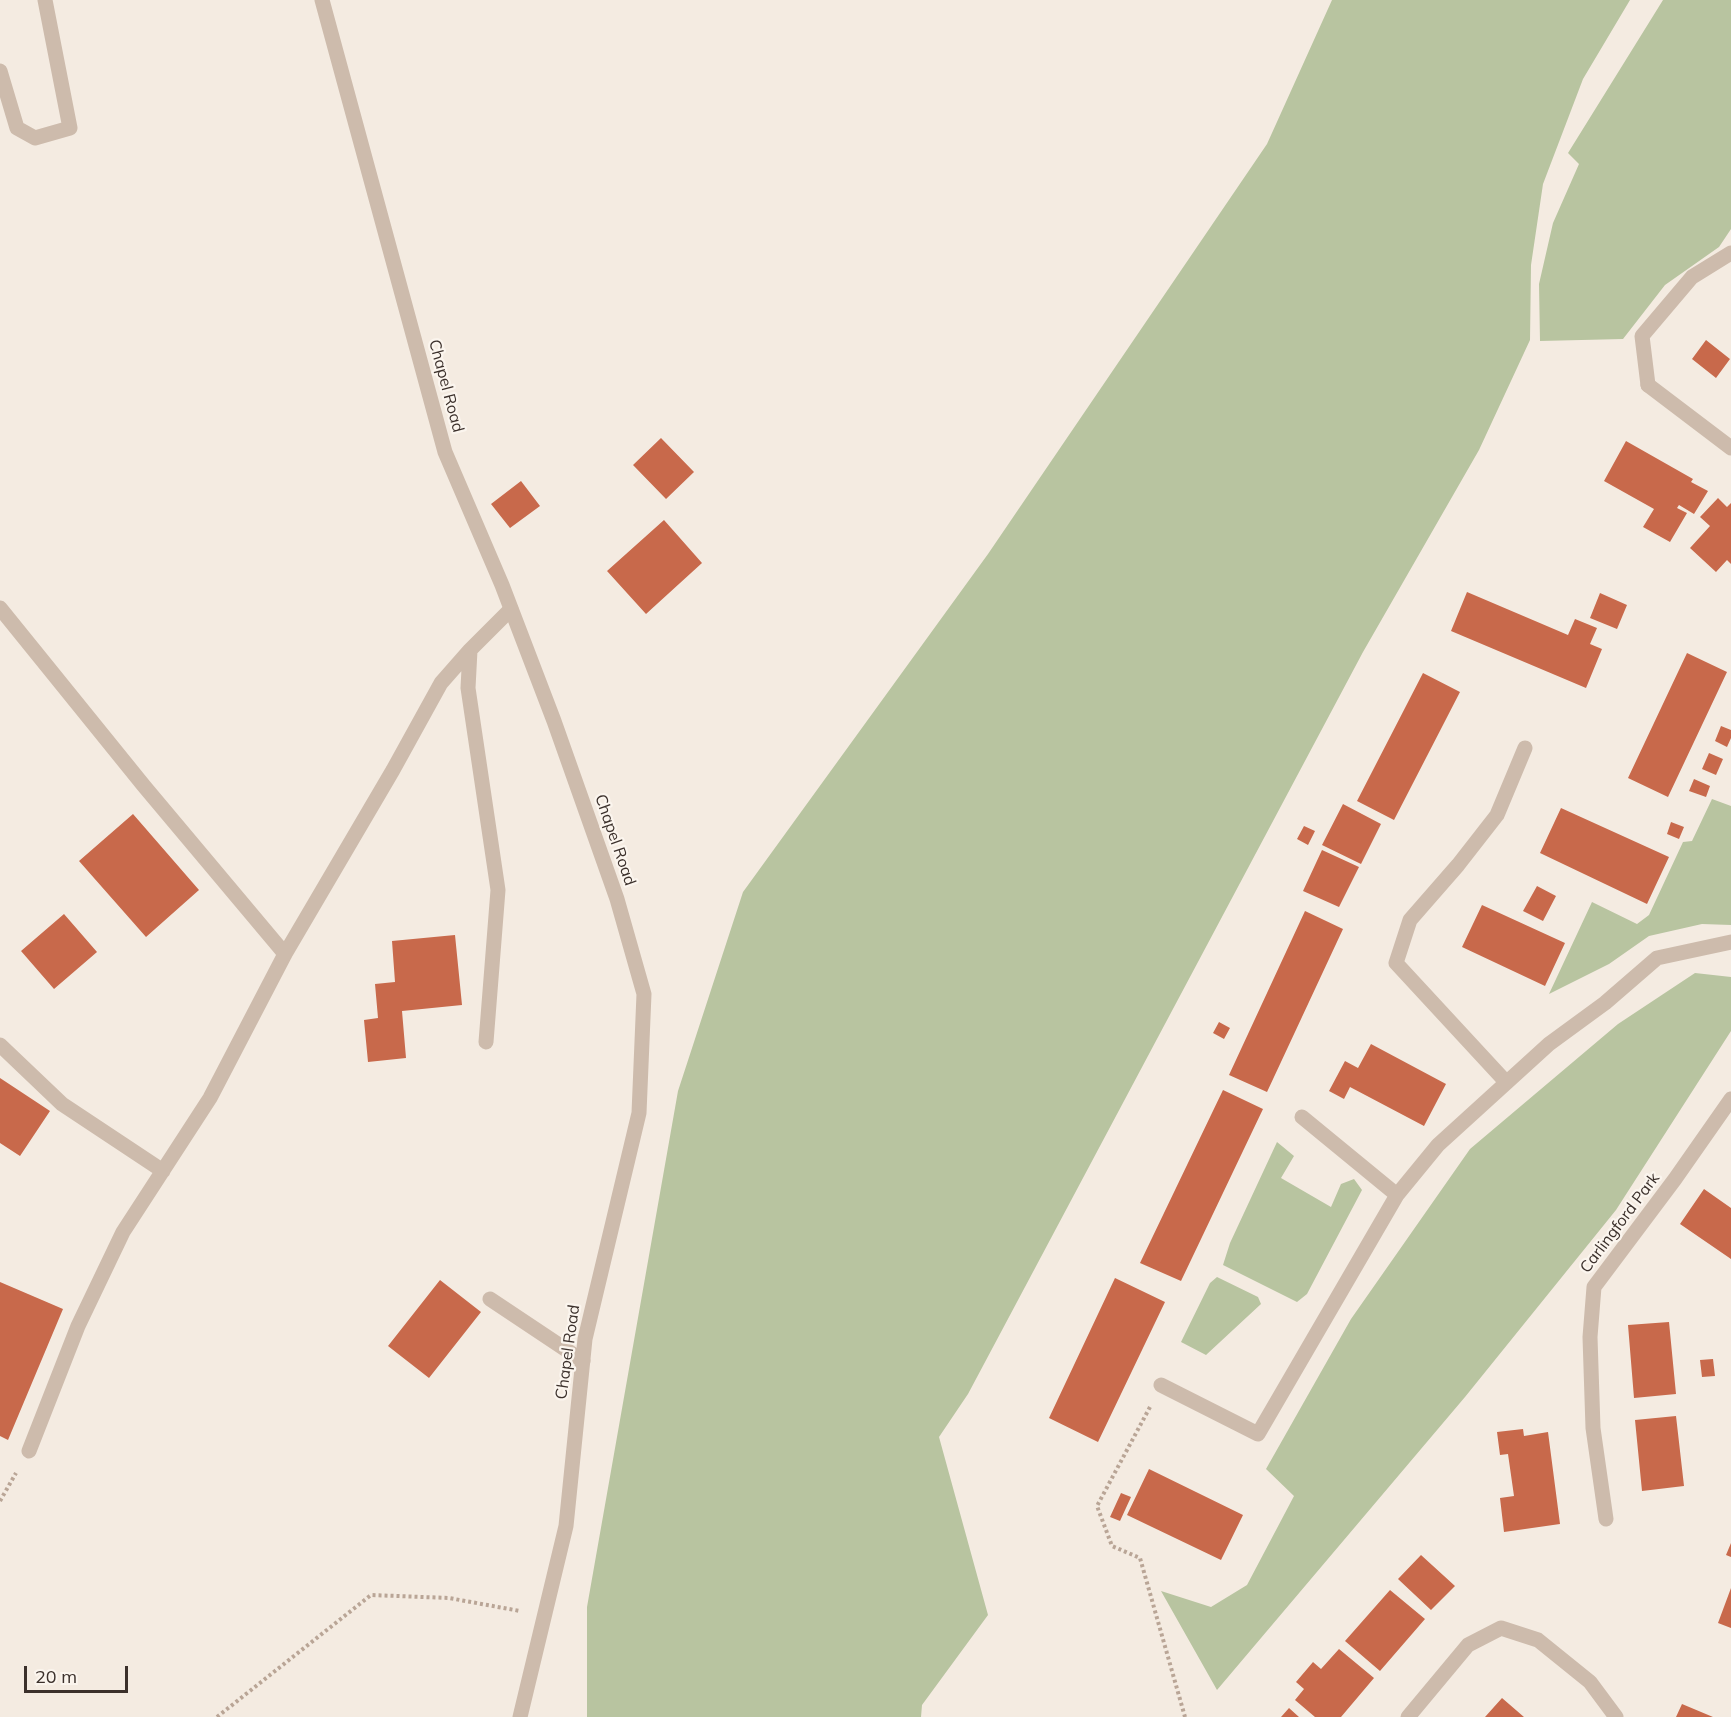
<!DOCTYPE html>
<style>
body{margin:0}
#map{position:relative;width:1731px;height:1717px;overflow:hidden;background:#f4ebe1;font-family:Mulish,sans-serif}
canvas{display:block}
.scale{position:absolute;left:24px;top:1666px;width:104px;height:27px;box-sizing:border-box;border:3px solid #3b302b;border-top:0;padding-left:8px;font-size:18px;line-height:21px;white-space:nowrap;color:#3b302b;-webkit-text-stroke:4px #fbf5ee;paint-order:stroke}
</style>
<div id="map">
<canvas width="1731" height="1717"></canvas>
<div class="scale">20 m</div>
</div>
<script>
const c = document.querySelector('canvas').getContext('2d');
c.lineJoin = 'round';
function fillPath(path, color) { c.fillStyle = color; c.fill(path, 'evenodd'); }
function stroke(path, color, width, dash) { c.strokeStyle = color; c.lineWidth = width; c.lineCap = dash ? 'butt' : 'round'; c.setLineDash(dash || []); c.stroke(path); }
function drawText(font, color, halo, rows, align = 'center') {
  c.font = font + ' Mulish,sans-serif'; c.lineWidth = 4.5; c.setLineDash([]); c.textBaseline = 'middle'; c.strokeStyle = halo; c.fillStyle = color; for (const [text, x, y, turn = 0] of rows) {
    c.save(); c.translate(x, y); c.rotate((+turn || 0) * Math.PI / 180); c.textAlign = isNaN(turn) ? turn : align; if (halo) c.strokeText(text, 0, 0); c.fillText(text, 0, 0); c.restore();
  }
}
fillPath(new Path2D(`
 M1332,0H1630L1583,79L1543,184L1531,265L1530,340L1479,450L1363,652L968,1394L939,1437L988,1615L922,1705L921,1717H587V1607L678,1091L743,892L988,554L1267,144Z
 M1663,0H1731V229L1719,247L1665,285L1623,339L1540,341L1539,284L1553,223L1579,164L1568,153Z
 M1712,799L1731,806V925L1702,924L1649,936L1609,964L1549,994L1592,902L1637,924L1649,915L1683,842L1692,841Z
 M1695,973L1731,977V1031L1616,1210L1465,1397L1217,1690L1161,1591L1211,1607L1247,1585L1294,1496L1266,1469L1351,1319L1470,1149L1618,1024Z
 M1277,1142L1294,1156L1281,1178L1331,1207L1341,1184L1354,1179L1362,1190L1307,1294L1297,1302L1223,1265L1230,1243Z
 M1217,1277L1258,1297L1261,1304L1206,1355L1181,1342L1210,1283Z`), '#b8c4a0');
fillPath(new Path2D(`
 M1706,340L1730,359L1716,378L1692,359Z
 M661,438L694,472L666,499L633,465Z
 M1626,441L1693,479L1691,482L1708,491L1694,514L1679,505L1677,508L1687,513L1670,542L1643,527L1654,509L1604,481Z
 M521,481L540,506L510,528L491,504Z
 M1718,498L1727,507L1731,503V564L1727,560L1716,572L1690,548L1710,526L1700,517Z
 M664,520L702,563L646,614L607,571Z
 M1467,592L1568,635L1575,619L1597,628L1590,644L1602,649L1586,688L1451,631Z
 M1600,593L1627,605L1617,629L1590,618Z
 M1687,653L1727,672L1668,797L1628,778Z
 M1423,673L1460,692L1394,820L1357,801Z
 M1721,726L1731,730V738L1727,747L1715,741Z
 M1709,753L1723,759L1716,775L1702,769Z
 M1694,779L1710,786L1706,797L1689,791Z
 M1343,804L1381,824L1361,864L1322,845Z
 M1561,808L1669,857L1647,904L1540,853Z
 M133,814L199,890L146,937L79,861Z
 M1671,822L1684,827L1679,839L1667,834Z
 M1304,826L1315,831L1308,845L1297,839Z
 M1322,850L1359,867L1339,907L1303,891Z
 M1537,886L1556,896L1543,921L1523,911Z
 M1482,905L1565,943L1545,986L1462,947Z
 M1305,911L1343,929L1267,1092L1229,1075Z
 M64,914L97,952L54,989L21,951Z
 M455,935L462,1005L402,1011L406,1058L368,1062L364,1020L378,1018L375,984L395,982L392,941Z
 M1219,1022L1230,1028L1224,1039L1213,1033Z
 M1371,1044L1446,1084L1424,1126L1350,1087L1344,1099L1329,1091L1345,1061L1358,1068Z
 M0,1078L50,1111L20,1156L0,1143Z
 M1223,1090L1263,1109L1181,1281L1140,1263Z
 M1704,1189L1731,1208V1259L1680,1224Z
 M1115,1278L1165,1302L1098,1442L1049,1418Z
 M440,1280L481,1312L429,1378L388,1346Z
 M0,1282L63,1309L8,1440L0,1436Z
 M1669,1322L1676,1394L1634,1398L1628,1325Z
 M1713,1359L1715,1376L1702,1377L1700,1360Z
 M1676,1416L1684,1486L1642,1491L1635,1420Z
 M1523,1429L1524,1436L1548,1432L1560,1524L1504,1532L1500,1498L1514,1496L1508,1454L1500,1455L1497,1432Z
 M1149,1469L1243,1515L1221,1560L1127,1515Z
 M1121,1493L1131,1497L1120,1521L1110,1517Z
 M1731,1543V1557L1726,1555Z
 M1421,1555L1455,1586L1431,1610L1398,1579Z
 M1731,1588V1628L1718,1623Z
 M1390,1590L1425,1619L1380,1671L1345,1641Z
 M1339,1649L1374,1678L1341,1717H1315L1295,1700L1304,1689L1296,1682L1313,1662L1321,1669Z
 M1502,1698L1524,1717H1485Z
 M1682,1704L1713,1717H1676Z
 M1289,1708L1299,1717H1281Z`), '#c8694b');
stroke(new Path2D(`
 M1150,1407L1097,1506L1112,1546L1140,1558L1185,1717
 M0,1501L16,1473
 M217,1717L371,1595L449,1598L520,1611`), '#b9a596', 4, [3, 3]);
stroke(new Path2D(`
 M0,71L17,128L35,138L70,128L45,0
 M1648,385L1642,336L1692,277L1731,253
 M0,608L144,786L285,954
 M470,650L468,688L498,890L486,1042
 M0,1045L62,1104L163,1171
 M490,1299L583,1361
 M29,1451L78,1326L123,1232L210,1098L285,954L393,770L441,683L470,650L511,609`), '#cdbbac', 15);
stroke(new Path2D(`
 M1648,385L1731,448
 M1506,1082L1396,963L1410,920L1458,865L1497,815L1525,748
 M1302,1117L1397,1195
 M1161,1385L1258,1434L1397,1195L1438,1145L1549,1044L1605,1003L1657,958L1731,942
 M1606,1519L1593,1428L1590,1337L1594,1287L1675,1179L1731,1099
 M1408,1717L1468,1645L1501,1628L1538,1640L1590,1682L1616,1717`), '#cdbbac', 15);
stroke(new Path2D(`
 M322,0L445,452L502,585L554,721L617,899L644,994L639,1113L585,1339L566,1526L520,1717`), '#cdbbac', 15);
drawText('16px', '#3b302b', '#fbf5ee', [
 ["Chapel Road",446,386,75],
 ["Chapel Road",615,840,71],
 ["Carlingford Park",1620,1223,-53],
 ["Chapel Road",568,1352,-82]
]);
</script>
